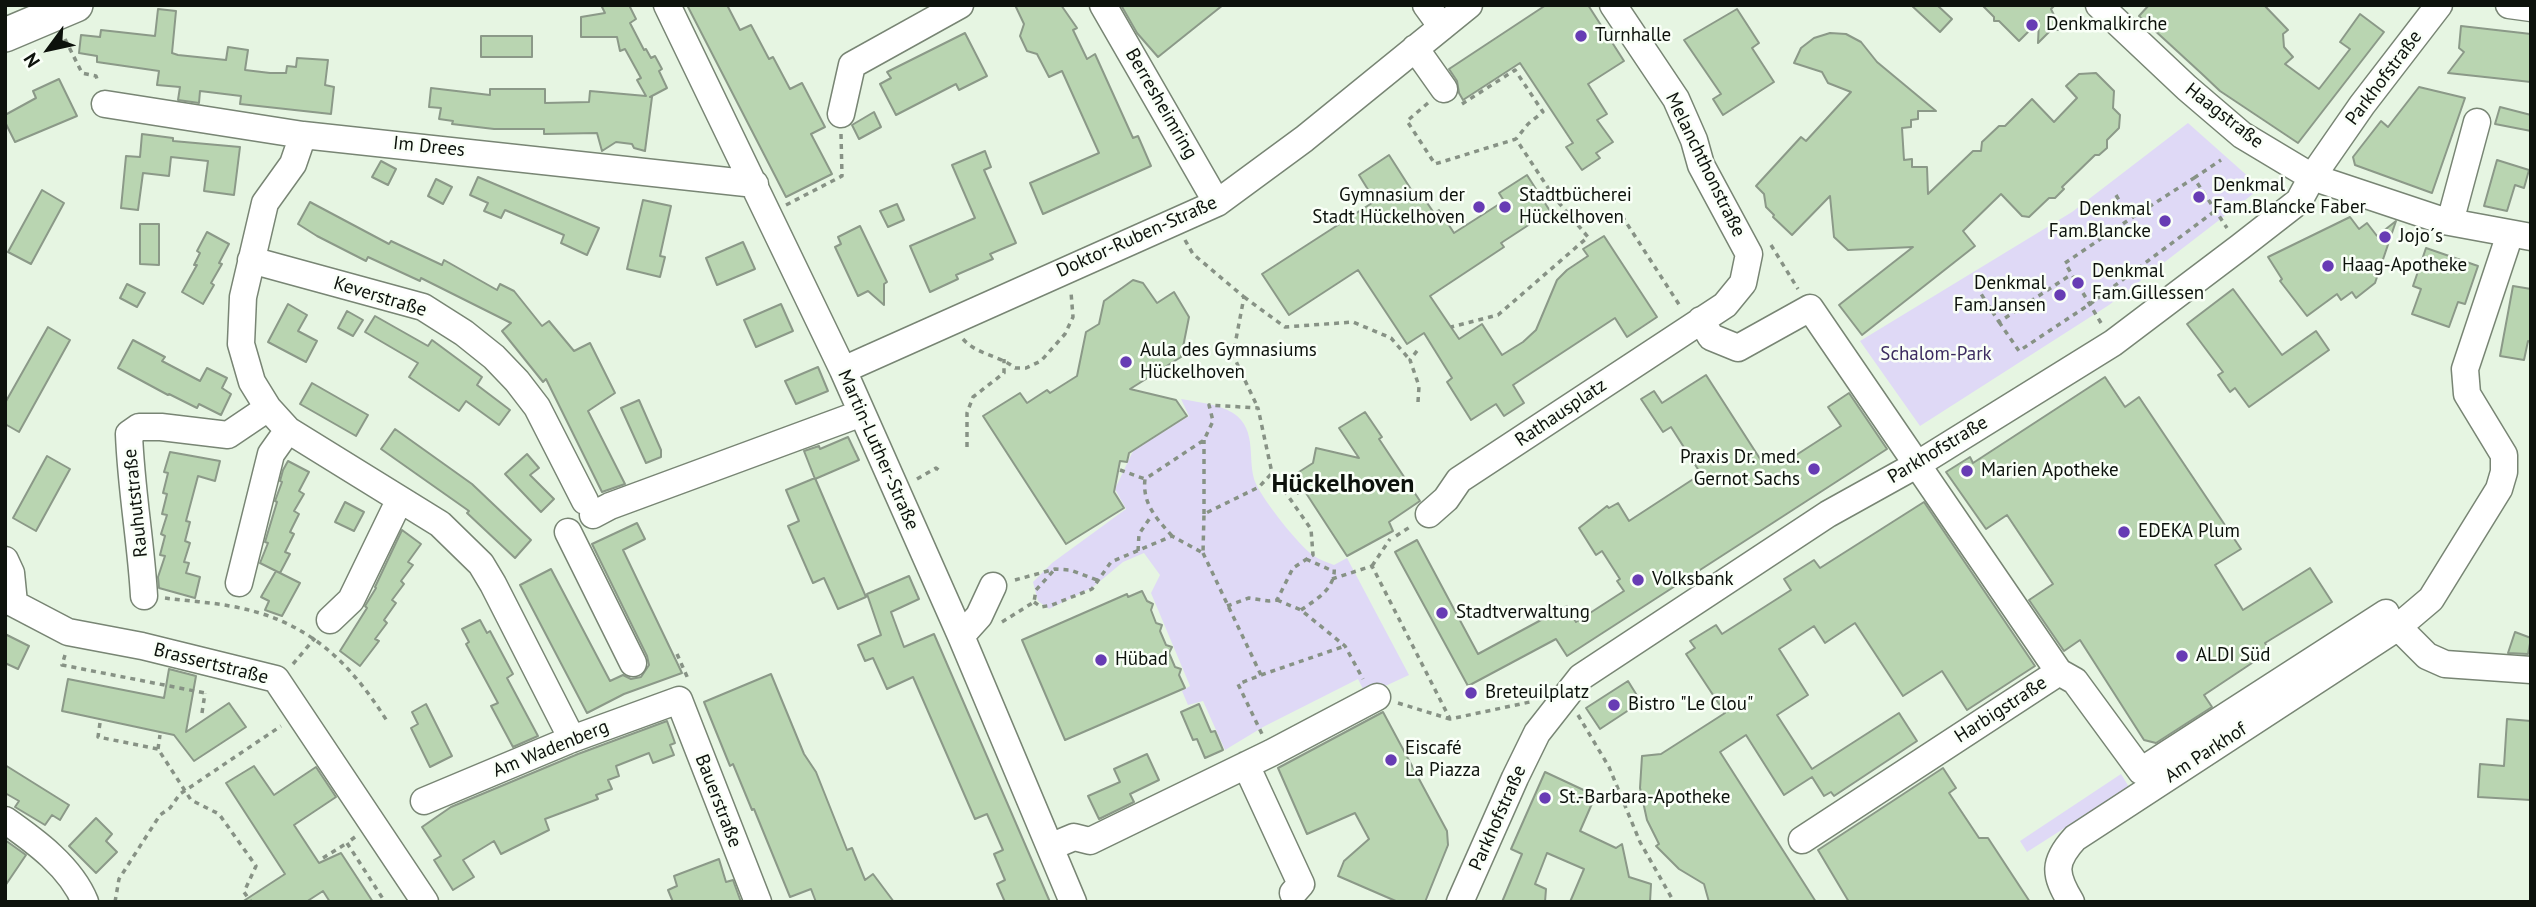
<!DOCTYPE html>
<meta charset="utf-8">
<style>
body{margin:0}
#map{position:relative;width:2536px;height:907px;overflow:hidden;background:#e6f5e2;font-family:"PT Sans",sans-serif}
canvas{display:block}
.frame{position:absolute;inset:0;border:7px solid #0d120c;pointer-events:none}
.north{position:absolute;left:14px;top:14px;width:70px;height:70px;-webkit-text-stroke:5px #f9fff7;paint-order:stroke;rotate:237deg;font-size:19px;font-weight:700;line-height:28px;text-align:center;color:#0d120c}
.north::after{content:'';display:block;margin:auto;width:24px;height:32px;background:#0d120c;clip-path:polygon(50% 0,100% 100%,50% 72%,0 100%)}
</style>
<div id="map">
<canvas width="2536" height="907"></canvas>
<div class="frame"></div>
<div class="north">N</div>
</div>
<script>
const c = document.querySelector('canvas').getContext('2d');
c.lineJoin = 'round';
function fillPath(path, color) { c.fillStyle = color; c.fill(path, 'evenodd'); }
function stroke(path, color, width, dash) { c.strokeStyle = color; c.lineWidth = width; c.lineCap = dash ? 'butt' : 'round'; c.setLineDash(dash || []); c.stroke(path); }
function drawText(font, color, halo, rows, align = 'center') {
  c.font = font + ' "PT Sans",sans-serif'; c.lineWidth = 5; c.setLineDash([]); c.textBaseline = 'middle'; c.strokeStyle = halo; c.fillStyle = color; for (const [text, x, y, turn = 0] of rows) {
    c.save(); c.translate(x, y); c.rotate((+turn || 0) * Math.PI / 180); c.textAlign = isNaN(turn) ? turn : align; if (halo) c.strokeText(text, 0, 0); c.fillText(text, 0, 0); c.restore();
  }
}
fillPath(new Path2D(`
 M2188,123L2251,179L2253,194L2109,305L1920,426L1860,341L2072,212Z
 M1181,399C1197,402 1219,404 1233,413C1259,430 1246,462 1256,484C1264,501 1298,545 1314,556C1320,560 1327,562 1334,565L1347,558L1409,675L1366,695L1358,679L1263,727L1225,750L1203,701L1188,705L1182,691L1190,686L1151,593L1160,575L1144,553L1123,562L1093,587L1049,609L1038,601L1033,582L1052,563L1126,509L1115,489L1133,451L1189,416Z
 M2121,774L2129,787L2027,852L2020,841Z`), '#dfd9f6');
const building = new Path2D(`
 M601,5H629L636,19L630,23L644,50L646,49L651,58L655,56L662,69L659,71L667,88L650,97H652L645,151L634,148L632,144L616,142L602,151L597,133L544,134V129H494L452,124L453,121L439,119L441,108L429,107L431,88L490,95V89H545V103L589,102L590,91L646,96L637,80L641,78L625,49L620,51L617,37H581V17L605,13Z
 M687,5H727L740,30L751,25L769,59L773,57L790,89L802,83L825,127L811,134L832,174L786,197Z
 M1015,5H1061L1077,28L1073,30L1087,59L1095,54L1133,138L1138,136L1151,166L1043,214L1030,183L1099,153L1062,71L1049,77L1037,54L1027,51L1020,36L1024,24Z
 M1121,5H1223L1158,57L1137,33Z
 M1546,5H1588L1624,61L1588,84L1607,114L1597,120L1613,142L1596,153L1600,158L1582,170L1566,147L1573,143L1520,63L1463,100L1459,93L1457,81L1449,69Z
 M1911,5H1937L1952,19L1940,32Z
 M1982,5H2055L2051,9L2061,30H2051L2038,43L2039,21L2019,41L1999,21H1994V17Z
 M2149,5H2264L2288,30L2283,34L2284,47L2293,57L2285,64L2319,89L2350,49L2340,42L2360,14L2384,32L2298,143L2220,91L2201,73L2139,16Z
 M158,9L176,11L172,53L178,55L226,60L228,47L248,50L245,70L270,73H286L287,66L296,67L297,58L328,60L325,85L334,87L331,114L240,104L241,96L200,91L199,103L178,100L180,87L157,85L159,71L97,62V56L79,53L81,35L100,37L101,30L155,36Z
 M1737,9L1759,43L1752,48L1774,82L1723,115L1713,99L1721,94L1684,40Z
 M2461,26L2531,34V82L2448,73L2464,52L2459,48Z
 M965,33L987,76L959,90L956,84L896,115L880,84L891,78L887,72Z
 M1830,33L1846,34L1861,42L1877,62L1936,111H1918V119L1911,120V127L1902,128L1904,160L1912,159V167H1927L1928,194L1973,151H1981L1982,142L1999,126H2005L2032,99L2054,122L2077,98L2066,86L2079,74L2096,73L2114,91L2113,108L2120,115L2119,128L2107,140V148L2099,155H2095L2062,187L2064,189L2055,198H2049L2029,217L2022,216L2001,194L1963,231L1975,246L1862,335L1839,305L1913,247L1848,250L1834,237L1830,196L1792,235L1773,217L1774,215L1766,207L1764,194L1756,186L1801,137L1806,141L1851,92L1828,83L1822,72L1794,63L1801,48L1814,38Z
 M481,36H532V57H481Z
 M59,79L77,116L15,142L5,122V115L36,98L33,91Z
 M2419,87L2465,98L2432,193L2355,165L2353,157L2381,121L2388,127Z
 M2500,107L2531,115V131L2495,124Z
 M874,112L881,127L859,139L852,125Z
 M142,134L173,138V141L240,147L234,195L204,191L208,161L171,157L169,176L143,173L138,210L121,208L126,156L140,157Z
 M985,151L991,167L984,170L1016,243L990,254L993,259L956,275L958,279L930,292L910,246L975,218L952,165Z
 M1389,155L1414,194L1419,191L1434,213L1439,210L1454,233L1504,201L1499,193L1527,175L1550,211L1501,243L1504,247L1430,296L1459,339L1482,324L1502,355L1523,342L1536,330L1557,280L1567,270L1588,256L1583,249L1604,236L1657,317L1627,337L1615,318L1513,385L1524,403L1504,416L1496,404L1471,420L1447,382L1452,378L1424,333L1407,344L1358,270L1289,315L1262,274L1375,201L1359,175Z
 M2497,160L2529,170L2524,188L2515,185L2507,211L2484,206Z
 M381,161L396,169L388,185L372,177Z
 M478,177L599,228L587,255L561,243L564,235L505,210L501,218L484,211L488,203L470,195Z
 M436,179L452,187L443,204L428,196Z
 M42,190L64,203L31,264L8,252Z
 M643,200L671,206L660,256L665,257L660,277L627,269Z
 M310,202L389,244L391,241L442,265L444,260L497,290L500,284L514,291L542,326L549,321L574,351L590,343L615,393L588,411L625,484L602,492L546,379L543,382L502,331L511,323L421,278L420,281L368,257L366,261L317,236L298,224Z
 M897,204L904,220L888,227L880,211Z
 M2350,217L2359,229L2367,223L2377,236L2396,221L2375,283L2356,298L2352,292L2341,300L2337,294L2307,316L2280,281L2282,279L2268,257Z
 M140,224H159V265L140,264Z
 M860,226L887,282L884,284V305L868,291L858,296L835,247L841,244L838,237Z
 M207,232L229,244L219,263L222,264L211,283L214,285L203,304L182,292L197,265H194L200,253L197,251Z
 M743,242L755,269L717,285L706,258Z
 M2426,248L2478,266L2465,304L2458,302L2449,327L2412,314L2421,289L2413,286Z
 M1133,280L1143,283L1157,303L1174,292L1189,317L1181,357L1130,389L1176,400L1187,416L1129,453L1127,462L1120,461L1114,492L1124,508L1066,544L983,416L1020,393L1027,403L1047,390L1050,393L1077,376L1086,332L1099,324L1104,301Z
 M127,284L145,293L137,307L120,298Z
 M2513,286L2531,289V342L2528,341L2524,360L2500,356Z
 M2233,289L2282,355L2316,331L2329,350L2249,407L2235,388L2230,392L2218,375L2223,372L2187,324Z
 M288,304L307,315L298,331L317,341L306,362L268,342Z
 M781,304L793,331L756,347L744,320Z
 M347,311L363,320L353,336L338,328Z
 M375,316L428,346L432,340L482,377L477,385L510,410L499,425L466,401L459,411L409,377L418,363L365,332Z
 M48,327L70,340L19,432L5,424V403Z
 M133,340L165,357L162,361L200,381L207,368L227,378L222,388L231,394L221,415L199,404L197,408L169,394L168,395L118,368Z
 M818,367L828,391L796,404L785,381Z
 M1706,375L1764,465L1782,453L1787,461L1841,426L1828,407L1849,393L1887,449L1567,656L1556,639L1468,686L1395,552L1417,540L1478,654L1567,606L1576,622L1624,591L1617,581L1620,579L1602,551L1596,555L1579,528L1607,506L1609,508L1618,503L1629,521L1701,474L1671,427L1663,432L1641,399L1654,391L1662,403Z
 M2105,377L2125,407L2139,397L2241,549L2215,565L2243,610L2310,568L2332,602L2265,643L2270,651L2204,695L2212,707L2156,743L2144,740L2080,640L2064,651L2029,600L2053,584L2007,515L1986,529L1946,472L1970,457L1973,463Z
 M312,383L368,415L356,436L300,404Z
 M639,400L661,450V457L646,463L621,408Z
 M1365,412L1382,437L1379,439L1420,501L1389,522L1393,531L1347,556L1304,490L1298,494L1288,479L1313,463L1316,448L1359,458L1339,428Z
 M395,429L472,484L531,540L515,558L467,513L469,511L381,449Z
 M848,437L859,460L815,479L804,451L819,446L820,449Z
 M170,452L220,461L215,481L198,476L186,521L190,522L185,541L190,543L184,562L189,563L186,573L200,577L195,598L159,588L158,577L165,556L160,555L165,536L161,534L167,515L162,514L167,494L163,493L168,473L164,472Z
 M527,454L539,468L530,475L554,499L541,512L505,474Z
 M47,456L70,469L36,531L13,518Z
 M288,461L309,472L299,491L304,494L294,511L299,514L290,532L294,534L285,552L290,554L280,573L260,563L268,543L265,542L277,502L275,501L282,482L280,481L283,470Z
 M815,478L866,597L838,609L824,578L813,583L788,526L799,521L786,490Z
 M345,502L364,512L354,531L335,522Z
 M1924,502L2035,666L1967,710L1942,671L1903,696L1855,623L1825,643L1814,626L1779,649L1808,695L1777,715L1812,769L1899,713L1917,741L1834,796L1831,792L1824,796L1812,777L1784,795L1746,735L1720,752L1816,902H1709L1704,884L1679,869L1656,846L1659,844L1647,820L1640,788L1642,756L1661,754L1725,713L1686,654L1695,648L1690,641L1716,625L1722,634L1791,590L1784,579L1814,560L1820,568Z
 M637,523L645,539L623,550L682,673L624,694L587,713L520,585L551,569L610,681L623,675L631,679L641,677L649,665L647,656L592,544Z
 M402,530L421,544L408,562L413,565L401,581L404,584L392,600L396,603L384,620L387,623L375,639L379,641L360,666L340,651L367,608L365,606L376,588L375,587Z
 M276,571L300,583L282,616L265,610L269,601L261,597Z
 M909,576L919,599L891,612L904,647L934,634L1050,902H1005L997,884L1005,880L994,854L1003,850L987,814L975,819L913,677L887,689L873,658L865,661L858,645L881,635L867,594Z
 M1142,591L1147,601L1153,604L1151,610L1156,623L1162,625L1160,631L1166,645L1172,647L1169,653L1175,667L1181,669L1179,675L1185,688L1065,740L1022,640L1127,594L1128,597Z
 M480,620L487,633L490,631L513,674L507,678L538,736L513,747L491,706L498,703L466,644L469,642L462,629Z
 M2515,632L2531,638L2528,654L2508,653Z
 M5,634L29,646L18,669L5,663Z
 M169,669L196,676L186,732L229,703L246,727L194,761L174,735L62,711L68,679L164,698Z
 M771,674L804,754L816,772L847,850L852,848L865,880L873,874L894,902H816L811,889L790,897L754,809L752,810L733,764L730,766L704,702Z
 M1628,681L1641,702L1600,729L1586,708Z
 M426,704L452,756L430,767L411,728L418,724L412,712Z
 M1199,704L1211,732L1215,731L1223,750L1205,758L1197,739L1193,740L1181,712Z
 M1383,712L1447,831L1448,845L1425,902H1398L1338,876L1344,861L1369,839L1355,813L1307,834L1278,768Z
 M2507,719L2531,721V800L2478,797L2480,764L2504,766Z
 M667,721L675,743L670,745L674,755L653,763L649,753L616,766L619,776L608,780L612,789L596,795L598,799L545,819L549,830L501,854L494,841L463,860L474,877L453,890L434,860L441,856L422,827L451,807L578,754Z
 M1147,754L1159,780L1130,794L1134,802L1099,819L1088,796L1120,782L1114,769Z
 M5,765L69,805L60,820L52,815L45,825L15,807L19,801L5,793Z
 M254,766L274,795L316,767L336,797L294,825L319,863L341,853L373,902H330L323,891L306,902H242L285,874L226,783Z
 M1943,768L1956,788L1949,793L1979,838H1988L2030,902H1849L1818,850Z
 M1545,772L1590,793L1594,799L1580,831L1616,848L1622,844L1629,877L1651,884L1650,902H1570L1584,869L1547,853L1535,884L1546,889L1545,902H1502L1522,854L1511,849Z
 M96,818L112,834L106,841L117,852L96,873L69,846Z
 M5,840L26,855L5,886Z
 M719,859L726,882L733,880L741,902H673L668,890L677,886L674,876Z`);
fillPath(building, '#b9d5b1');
stroke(building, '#8b9988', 2);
const minor = new Path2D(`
 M667,5L843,370L961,636L1073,902
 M1103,5L1217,203
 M1426,5L1442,27
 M2099,5L2187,88L2242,135L2312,177L2444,221L2531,237
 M2509,5L2531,8
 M1415,48L1444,89
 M105,104L303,135L755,184
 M841,114L852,65L960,5
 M303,135L293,164L265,203L243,297L241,344L252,382L268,408L288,430L440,524L481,564L493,584L572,739
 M2450,222L2477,122
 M251,260L423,307L464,333L494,357L517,381L537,407L585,501
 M1701,320L1711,337L1738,348L1810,308L2059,672L1802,840
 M843,370L1217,203L1304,139L1469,5
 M1429,514L1446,499L1459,480L1725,305L1743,283L1749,254L1701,165L1694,140L1676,99L1613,5
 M593,515L610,506L862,413
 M568,532L633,663
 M5,560L11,573L14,603
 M239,583L271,454L288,430
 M144,596C141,542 131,489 129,434L139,427H161L228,435L268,408
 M5,599L68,632L142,646L276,679L425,902
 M330,620L351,600L399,501
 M2398,627L2427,656L2445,664L2531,670
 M961,636L979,616L993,586
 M2059,672L2075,681L2141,771L2386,613
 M1246,765L1301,884L1293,893
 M424,801L572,739L679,700L758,902
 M5,820C35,841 71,867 85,902
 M1050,847L1074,837L1090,841L1271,753L1377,697
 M1460,902L1515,778L1537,733L1581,677L1828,514L1918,464L2113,343L2240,247L2299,201L2312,177L2362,105L2439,5
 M2071,902C2054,874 2053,862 2075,838L2398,627L2431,599L2499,489L2504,472V455L2467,394L2465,369L2510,234`);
const major = new Path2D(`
 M5,35L76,5`);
stroke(minor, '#788574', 29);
stroke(major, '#788574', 36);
stroke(new Path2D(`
 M65,39L82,73L96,76L98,82
 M1428,103L1407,121L1435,164L1516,139L1554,197L1588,237L1498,315L1451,327
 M1462,104L1515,70L1543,112L1528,124L1516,139
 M2194,178L2221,160
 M2116,195L2130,219L2194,178L2227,228
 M786,205L842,176L841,134
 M1622,216L1680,306
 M1185,240L1193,254L1244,297L1233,355L1258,408
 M1771,245L1798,289
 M1976,286L1999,322L2072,274
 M1244,297L1285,327L1353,322L1391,338L1410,360
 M1999,322L2019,351L2090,304L2215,211
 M2101,323L2065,263L2130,219
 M963,339C977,355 999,355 1015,368H1026L1041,361L1065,334L1073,317L1071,292
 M1418,402L1419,386L1410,360L1420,347
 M967,447V413L973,397L1004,373V359
 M1120,470L1145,479
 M917,479L936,468L942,473
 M1204,514V440
 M1172,536C1157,519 1142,504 1145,479L1204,440L1213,421L1209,405L1258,408L1272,473L1311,529L1313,555L1293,568L1277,600L1269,601L1249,598L1227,606
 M1396,536L1410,527
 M1138,551L1139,534L1152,515
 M1203,553L1261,675L1238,684L1262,734
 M1306,559L1335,572
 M1372,566L1390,539
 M1332,579L1372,566L1450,719L1530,702
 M1015,580L1055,569L1070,570L1097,580
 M165,598C186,601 209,602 230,606C305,619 348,659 387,721
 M1277,600L1301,610L1345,646L1363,679
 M1034,602L1041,607L1052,605L1092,589L1111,562L1172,536L1203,553L1204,514L1259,487L1272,473
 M1301,610C1317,599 1337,588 1334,565
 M1002,622L1034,602L1036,590L1055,569
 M677,654L689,681
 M65,655L62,665L205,693
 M293,664L315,638
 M1261,675L1345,646
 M1398,703L1450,719
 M202,713L205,693
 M1578,715L1609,767L1640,842L1674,902
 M100,723L98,737L158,749L191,800L219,814L256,866L244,892L251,902
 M158,749L160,735
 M355,837L347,843L385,902
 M323,858L347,843
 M115,902L119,879L160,815L170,808L180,794L281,726`), '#879285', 3.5, [5, 5]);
stroke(minor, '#fff', 26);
stroke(major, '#fff', 33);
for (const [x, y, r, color] of [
 [2032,25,7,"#673cb4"],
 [1581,36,7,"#673cb4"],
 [2199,197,7,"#673cb4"],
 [1479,207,7,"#673cb4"],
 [1505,207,7,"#673cb4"],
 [2165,221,7,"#673cb4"],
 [2385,237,7,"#673cb4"],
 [2328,266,7,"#673cb4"],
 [2078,283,7,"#673cb4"],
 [2060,295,7,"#673cb4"],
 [1126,362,7,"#673cb4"],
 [1814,469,7,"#673cb4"],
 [1967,471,7,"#673cb4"],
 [2124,532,7,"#673cb4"],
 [1638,580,7,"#673cb4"],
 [1442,613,7,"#673cb4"],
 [2182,656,7,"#673cb4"],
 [1101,660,7,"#673cb4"],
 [1471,693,7,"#673cb4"],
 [1614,705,7,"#673cb4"],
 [1391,760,7,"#673cb4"],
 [1545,798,7,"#673cb4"]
]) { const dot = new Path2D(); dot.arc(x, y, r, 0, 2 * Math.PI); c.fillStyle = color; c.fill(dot); stroke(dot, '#f9fff7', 2.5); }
drawText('19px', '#0d120c', '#f9fff7', [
 ["Denkmalkirche",2046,25],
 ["Turnhalle",1595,36],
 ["Denkmal",2213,186],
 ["Fam.Blancke Faber",2213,208],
 ["Gymnasium der",1465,196,"right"],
 ["Stadt Hückelhoven",1465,218,"right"],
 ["Stadtbücherei",1519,196],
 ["Hückelhoven",1519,218],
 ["Denkmal",2151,210,"right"],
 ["Fam.Blancke",2151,232,"right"],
 ["Jojo´s",2399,237],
 ["Haag-Apotheke",2342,266],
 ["Denkmal",2092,272],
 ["Fam.Gillessen",2092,294],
 ["Denkmal",2046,284,"right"],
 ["Fam.Jansen",2046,306,"right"],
 ["Aula des Gymnasiums",1140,351],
 ["Hückelhoven",1140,373],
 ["Praxis Dr. med.",1800,458,"right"],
 ["Gernot Sachs",1800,480,"right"],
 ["Marien Apotheke",1981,471],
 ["EDEKA Plum",2138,532],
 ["Volksbank",1652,580],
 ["Stadtverwaltung",1456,613],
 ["ALDI Süd",2196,656],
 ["Hübad",1115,660],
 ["Breteuilplatz",1485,693],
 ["Bistro \"Le Clou\"",1628,705],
 ["Eiscafé",1405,749],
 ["La Piazza",1405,771],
 ["St.-Barbara-Apotheke",1559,798]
], 'left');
drawText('19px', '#0d120c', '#f9fff7', [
 ["Parkhofstraße",2384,78,-53],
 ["Berresheimring",1161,104,60],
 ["Haagstraße",2224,116,38],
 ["Im Drees",429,147,6],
 ["Melanchthonstraße",1705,165,64],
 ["Doktor-Ruben-Straße",1137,237,-24],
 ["Keverstraße",380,297,17],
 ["Rathausplatz",1561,413,-34],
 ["Martin-Luther-Straße",878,450,66],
 ["Parkhofstraße",1938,450,-31],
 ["Rauhutstraße",136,503,-96],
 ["Brassertstraße",211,664,14],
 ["Harbigstraße",2001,710,-33],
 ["Am Wadenberg",551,749,-22],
 ["Am Parkhof",2206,753,-33],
 ["Bauerstraße",718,801,69],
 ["Parkhofstraße",1498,818,-66]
]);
drawText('19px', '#3c2c60', '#f9fff7', [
 ["Schalom-Park",1936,355]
]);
drawText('bold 26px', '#0d120c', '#f9fff7', [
 ["Hückelhoven",1343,485]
]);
</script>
